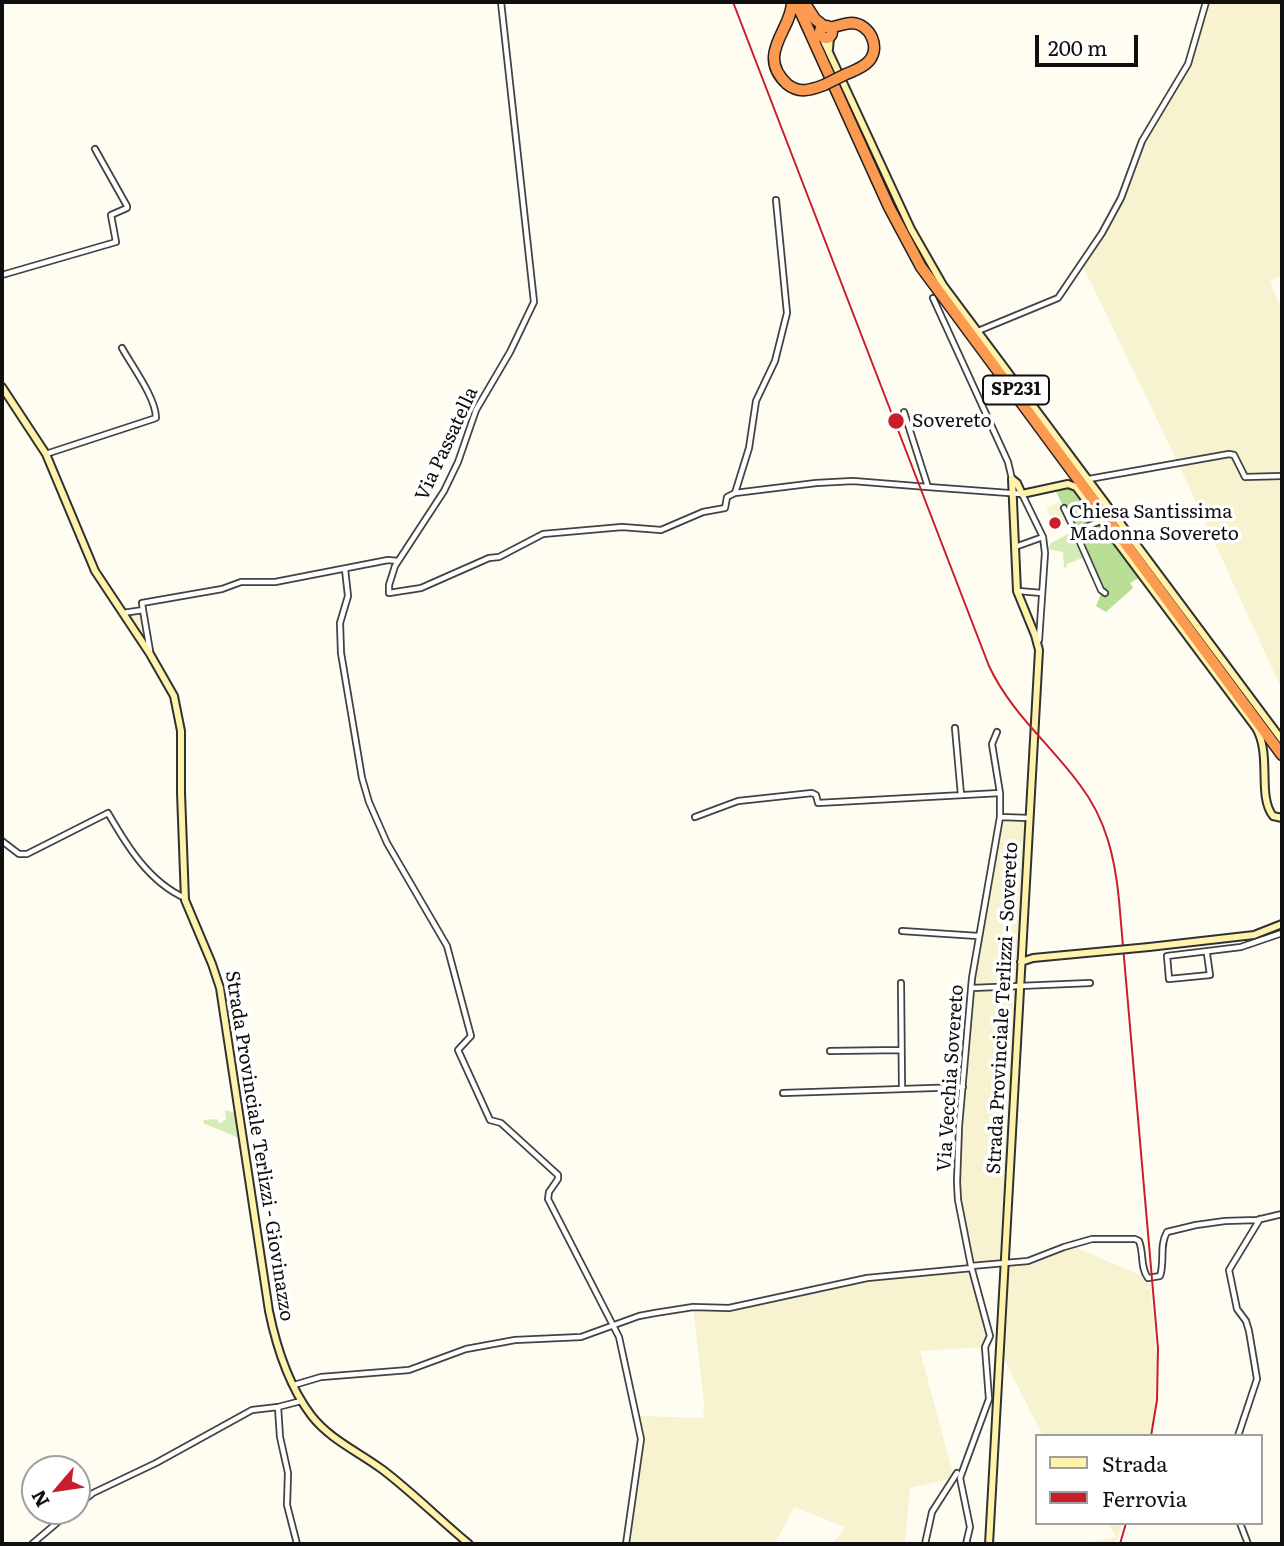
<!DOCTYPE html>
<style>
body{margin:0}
#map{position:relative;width:1284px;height:1546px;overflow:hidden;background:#fffcf1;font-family:Literata,serif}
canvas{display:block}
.frame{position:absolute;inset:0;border:4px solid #0f0f0f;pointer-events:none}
.legend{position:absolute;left:1035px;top:1434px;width:228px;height:91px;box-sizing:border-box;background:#fff;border:2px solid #9f9f9f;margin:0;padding:9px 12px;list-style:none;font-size:21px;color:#0f0f0f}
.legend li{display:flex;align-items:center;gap:14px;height:35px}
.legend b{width:35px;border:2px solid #9f9f9f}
.north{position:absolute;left:21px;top:1455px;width:70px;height:70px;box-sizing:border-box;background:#fff;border:2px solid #9f9f9f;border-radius:50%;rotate:241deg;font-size:19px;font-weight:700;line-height:28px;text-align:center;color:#0f0f0f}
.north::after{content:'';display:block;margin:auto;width:24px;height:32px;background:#c81e2c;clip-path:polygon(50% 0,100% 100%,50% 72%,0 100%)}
.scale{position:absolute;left:1035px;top:35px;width:103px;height:32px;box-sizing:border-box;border:4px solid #0f0f0f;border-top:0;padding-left:9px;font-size:21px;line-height:24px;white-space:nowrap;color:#0f0f0f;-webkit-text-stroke:5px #fff;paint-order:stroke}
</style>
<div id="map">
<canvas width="1284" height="1546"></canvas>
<div class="frame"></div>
<ul class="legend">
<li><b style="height:9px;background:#fff3ac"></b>Strada</li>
<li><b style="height:9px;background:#c81e2c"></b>Ferrovia</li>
</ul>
<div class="north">N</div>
<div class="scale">200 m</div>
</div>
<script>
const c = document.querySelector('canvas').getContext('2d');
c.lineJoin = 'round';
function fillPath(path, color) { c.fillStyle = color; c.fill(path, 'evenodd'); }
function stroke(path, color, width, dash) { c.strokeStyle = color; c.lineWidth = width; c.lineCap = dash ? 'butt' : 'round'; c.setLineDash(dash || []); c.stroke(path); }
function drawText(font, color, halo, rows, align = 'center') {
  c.font = font + ' Literata,serif'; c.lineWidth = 7; c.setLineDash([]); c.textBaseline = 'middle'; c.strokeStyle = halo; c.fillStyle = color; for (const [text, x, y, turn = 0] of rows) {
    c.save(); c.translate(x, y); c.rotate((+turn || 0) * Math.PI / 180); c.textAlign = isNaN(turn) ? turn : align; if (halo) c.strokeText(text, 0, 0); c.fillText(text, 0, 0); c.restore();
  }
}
fillPath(new Path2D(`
 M1207,2H1282V276L1270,281L1282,311V690L1179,465L1081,262L1188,64Z
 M1059,502L1065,516L1066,521L1063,522L1054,517L1051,518L1046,508Z
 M142,614L147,637L145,639L127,615Z
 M1002,819L1025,820L1002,1261L973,1265L958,1182V1151L977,948Z
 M1074,1247L1140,1275L1150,1282L1157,1361L1154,1416L1149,1436H1043L1002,1355L1007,1267L1027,1264Z
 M972,1268L990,1336L984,1347L920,1351L952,1470L957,1477L910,1488L905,1544H832L845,1527L794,1507L775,1544H627L644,1436L638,1416L703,1418L704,1403L693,1307L729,1308L867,1278Z
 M1107,1523H1122L1116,1544H1080L1117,1537Z`), '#f7f2cf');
fillPath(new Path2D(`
 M1074,531L1087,556L1067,564V567L1064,568L1063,552L1048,549L1051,543Z
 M225,1110L236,1113L239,1138L203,1123L204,1120L217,1119L219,1123H222L223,1121L226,1120Z`), '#d5ecb8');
fillPath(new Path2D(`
 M1070,487L1139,578L1130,583L1133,588L1106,612L1096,606L1101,594L1100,586L1055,489Z`), '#b9de96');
const street = new Path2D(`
 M501,2L534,302L510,352L476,410L458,462L444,491L395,566L389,585V593L421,588L489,558L499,557L543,534L622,527L661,530L703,512L725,508L727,497L735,493L816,483L853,481L928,487
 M2,275L116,242L111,215L127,208V206L95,149
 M933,298L1008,462L1012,479
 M978,331L1058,298L1102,233L1121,198L1142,141L1188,64L1206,2
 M904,412L928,487L1022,494L1043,537L1045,553L1039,640
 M46,454L156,418C156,398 132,366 122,348
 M1089,479L1229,454L1234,455L1245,477L1282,476
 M735,493L749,448L756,401L775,361L787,313L776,200
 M1064,508L1075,531L1101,521
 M1075,531L1101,590L1105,593
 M1015,547L1043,537
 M345,569L348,596L340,623L341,653L362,778L369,802L387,843L447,946L471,1036L458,1050L490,1120L501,1123L558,1175V1179L549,1192L548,1199L619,1337L641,1439L626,1544
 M1018,591L1042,593
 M143,610L142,603L222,589L241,582H275L388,560L398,561
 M123,613L143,610L150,651
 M955,728L961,795
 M695,817L738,801L812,793L816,795L818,803L1000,793
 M1000,817L1029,818
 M2,841L19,854H27L108,813C127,846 149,882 185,898
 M902,931L978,936
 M1207,954L1210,975L1169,979L1167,956L1241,947L1282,933
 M901,983L902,1089
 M972,988L1090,983
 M830,1051L901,1050
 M783,1093L963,1087
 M971,1266L1028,1261L1064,1247L1092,1239H1135L1139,1241C1144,1253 1140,1268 1148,1278L1160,1276C1165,1262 1159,1245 1167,1232L1196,1225L1225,1221L1257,1220L1282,1214
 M294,1385L321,1377L409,1370L466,1349L515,1340L581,1337L639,1316L655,1313L693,1307L729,1308L867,1278L972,1268
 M278,1407L280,1437L288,1473L287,1505L297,1544
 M1238,1436L1257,1379L1249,1331L1246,1321L1237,1309L1229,1270L1260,1219
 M77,1506L93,1493L156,1463L252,1410L278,1407L301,1401
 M1240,1523L1248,1544
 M32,1544L71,1511
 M925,1544L932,1512L957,1473
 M966,1544L970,1527L960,1478L989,1399L985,1347L990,1336L971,1266L958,1200L957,1182L959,1126L972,978L1000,817V793L992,744L997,732`);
const secondary = new Path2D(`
 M821,35L911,229L943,285L1282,740
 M829,49L830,37
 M2,387L46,454L95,571L150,654L174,696L181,731V793L185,900L212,964L220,988L269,1311C276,1345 289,1386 311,1415C329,1439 359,1452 383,1470C413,1493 440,1520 469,1544
 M1012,479L1017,483L1022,494L1068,484L1076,487L1256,728C1272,755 1257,796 1273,816L1282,818
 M1149,947L1254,935L1282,924
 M1021,962L1033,958L1107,951
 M989,1544L1039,650L1035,635L1017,591L1012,479`);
const highway = new Path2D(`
 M792,2C792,30 755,54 787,84C799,94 811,90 824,85
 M796,2L889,207L921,267L1282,755
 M804,2L815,19L825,27
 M820 32a6 6 0 1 1 12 0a6 6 0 1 1-12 0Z
 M829,28C836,27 844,23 852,23C870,24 881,47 869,61C863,68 853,71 844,75`);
stroke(street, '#424242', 8);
stroke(secondary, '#313131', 10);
stroke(highway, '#202020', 13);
stroke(street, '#fff', 4.5);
stroke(secondary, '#fff3ac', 6);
stroke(highway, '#fc9a52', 10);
stroke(new Path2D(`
 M733,2L989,666C1011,713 1050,744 1080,785C1106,819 1115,858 1119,900L1158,1348L1157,1400L1151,1436
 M1120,1544L1126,1523`), '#c81e2c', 2);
const secondaryBridge = new Path2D(`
 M1107,951L1149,947`);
const highwayBridge = new Path2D(`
 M824,85L844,75`);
stroke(secondaryBridge, '#313131', 10, []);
stroke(highwayBridge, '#202020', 13, []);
stroke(secondaryBridge, '#fff3ac', 6);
stroke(highwayBridge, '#fc9a52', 10);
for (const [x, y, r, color] of [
 [896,421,9,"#c81e2c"],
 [1055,523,7,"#c81e2c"]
]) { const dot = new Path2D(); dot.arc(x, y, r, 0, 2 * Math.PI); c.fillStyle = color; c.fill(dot); stroke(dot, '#fff', 2.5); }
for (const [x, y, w] of [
 [1016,390,66]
]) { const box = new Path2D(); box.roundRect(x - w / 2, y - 14.5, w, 29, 5); c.fillStyle = '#fff'; c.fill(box); stroke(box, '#0f0f0f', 2); }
drawText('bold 18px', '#0f0f0f', null, [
 ["SP231",1016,390]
]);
drawText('19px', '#0f0f0f', '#fff', [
 ["Sovereto",912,421],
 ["Chiesa Santissima",1069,512],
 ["Madonna Sovereto",1069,534]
], 'left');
drawText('19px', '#0f0f0f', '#fff', [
 ["Via Passatella",447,444,-65],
 ["Strada Provinciale Terlizzi - Sovereto",1003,1008,-87],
 ["Via Vecchia Sovereto",951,1078,-86],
 ["Strada Provinciale Terlizzi - Giovinazzo",259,1146,81]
]);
</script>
